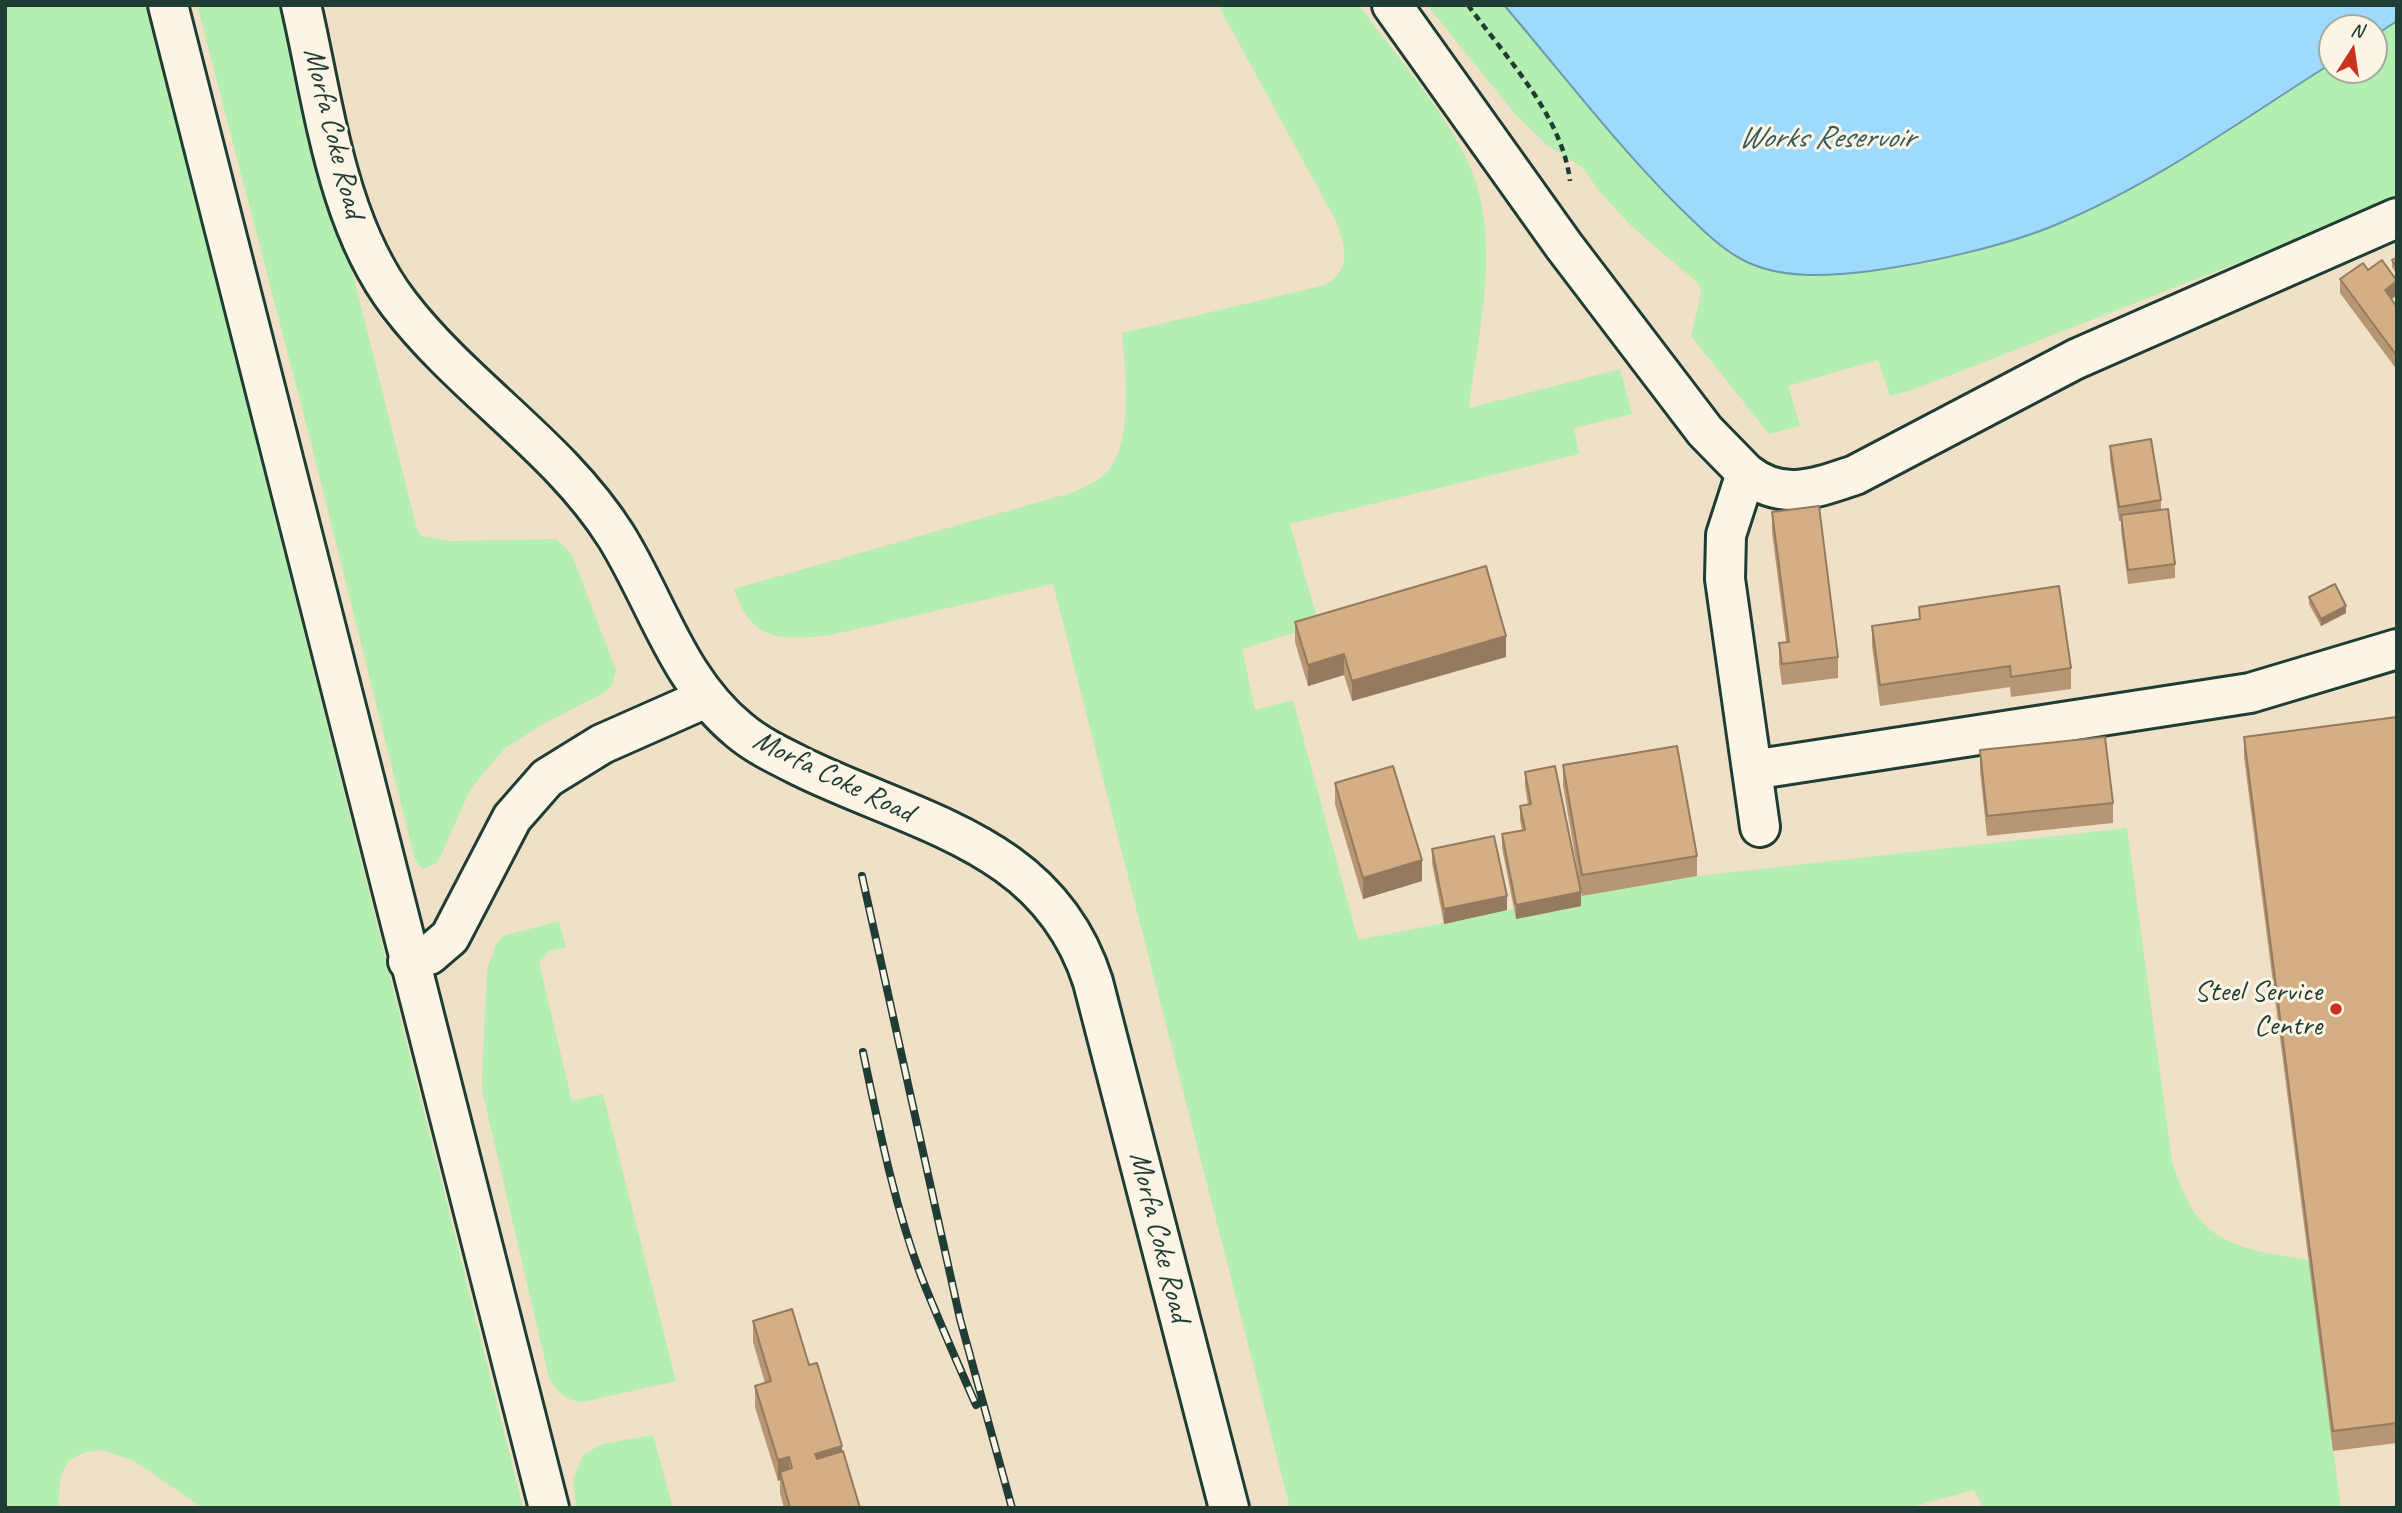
<!DOCTYPE html>
<style>
body{margin:0}
#map{position:relative;width:2402px;height:1513px;overflow:hidden;background:#fcf5e5;font-family:Caveat,sans-serif}
canvas{display:block}
.frame{position:absolute;inset:0;border:7px solid #1f3d34;pointer-events:none}
.north{position:absolute;left:2318px;top:14px;width:70px;height:70px;box-sizing:border-box;background:#fcf5e5;border:2px solid #a4ab9e;border-radius:50%;rotate:12deg;font-size:19px;font-weight:700;line-height:28px;text-align:center;color:#1f3d34}
.north::after{content:'';display:block;margin:auto;width:24px;height:32px;background:#c8321e;clip-path:polygon(50% 0,100% 100%,50% 72%,0 100%)}
</style>
<div id="map">
<canvas width="2402" height="1513"></canvas>
<div class="frame"></div>
<div class="north">N</div>
</div>
<script>
const c = document.querySelector('canvas').getContext('2d');
c.lineJoin = 'round';
function fillPath(path, color) { c.fillStyle = color; c.fill(path, 'evenodd'); }
function stroke(path, color, width, dash) { c.strokeStyle = color; c.lineWidth = width; c.lineCap = dash ? 'butt' : 'round'; c.setLineDash(dash || []); c.stroke(path); }
function drawText(font, color, halo, rows, align = 'center') {
  c.font = font + ' Caveat,sans-serif'; c.lineWidth = 6; c.setLineDash([]); c.textBaseline = 'middle'; c.strokeStyle = halo; c.fillStyle = color; for (const [text, x, y, turn = 0] of rows) {
    c.save(); c.translate(x, y); c.rotate((+turn || 0) * Math.PI / 180); c.textAlign = isNaN(turn) ? turn : align; if (halo) c.strokeText(text, 0, 0); c.fillText(text, 0, 0); c.restore();
  }
}
fillPath(new Path2D(`
 M5,5H2397V1508H5ZM2332,28H2374V70H2332Z`), '#f0e0c8');
fillPath(new Path2D(`
 M9,5H147L523,1508H203L134,1461L103,1450L85,1452L68,1461L61,1476L58,1508H5V9Z
 M197,5H285L417,529L421,536L451,541L556,539L571,553L616,670L612,686L602,694L541,725L504,749L470,790L438,862L424,869L419,866L414,856L308,431Z
 M1218,5H1359C1394,53 1445,111 1469,164C1502,240 1479,329 1469,408L1620,369L1632,414L1574,428L1579,454L1290,524L1319,625L1242,649L1255,710L1293,700L1358,940L1514,909L1516,919L1579,895L1697,876L2127,828L2172,1161C2197,1244 2230,1247 2309,1260L2341,1508H1983L1974,1490L1907,1508H1290L1053,584L831,635C782,641 751,642 734,589L1074,492C1086,486 1098,481 1107,472C1134,441 1125,370 1122,333L1325,285C1353,269 1345,246 1336,221Z
 M1427,5H1504C1562,72 1615,143 1677,205C1697,224 1717,246 1741,259C1779,280 1829,276 1871,271C1930,263 2004,247 2060,223C2157,182 2243,119 2332,63V70H2374V36L2397,21V196L2304,237L1915,389L1890,396L1878,360L1788,386L1800,426L1769,434L1691,336L1701,293L1698,283L1632,227L1599,191L1583,168L1546,144L1515,114Z
 M559,921L566,947L549,951L539,963L572,1101L603,1094L676,1381L582,1402C566,1401 557,1391 549,1378L482,1090V1075L487,970L496,944L503,936Z
 M653,1435L673,1508H576L573,1480L582,1456L602,1444Z`), '#b5eeb1');
const water = new Path2D(`
 M1504,5H2397V21L2374,36V28H2332V63C2243,119 2157,182 2060,223C2007,246 1928,263 1871,271C1829,276 1779,280 1741,259C1717,246 1697,224 1677,205C1615,143 1561,72 1504,5Z`);
fillPath(water, '#9ed9fe');
stroke(water, '#6b9bad', 2);
const minor = new Path2D(`
 M168,5L549,1508
 M301,5C324,104 336,222 399,304C463,388 559,446 616,536C657,602 677,679 739,730C759,747 784,758 808,770C922,824 1050,846 1093,982L1229,1508
 M1392,5L1564,246L1705,431L1746,473L1726,535L1725,579L1760,827
 M1746,473C1782,502 1816,488 1855,475L2076,359L2397,218
 M1752,770L2250,693L2397,649
 M408,961L429,955L450,937L512,818L547,778L602,744L706,698`);
stroke(minor, '#1f3d34', 44);
stroke(new Path2D(`
 M1468,5C1506,58 1562,115 1570,181`), '#1f3d34', 4.5, [7, 5]);
stroke(minor, '#fcf5e5', 38);
const rail = new Path2D(`
 M862,876L960,1319L1012,1508
 M863,1052C879,1128 894,1204 921,1276C938,1319 957,1362 976,1405`);
stroke(rail, '#1f3d34', 8);
stroke(rail, '#fcf5e5', 5, [16]);
fillPath(new Path2D(`
 M2397,257V275L2392,267V260Z
 M2368,270L2397,295L2391,299L2397,307V370L2340,293V279Z
 M2110,446L2161,500V510L2175,564V578L2128,584L2121,530V521H2119L2110,460Z
 M1772,512L1838,657V678L1782,685L1779,664V643L1786,642L1772,532Z
 M2309,597L2346,613L2321,626L2309,604Z
 M1919,607L2071,668V689L2011,697L2010,687L1880,706L1872,646V626L1919,619Z
 M1295,622L1506,657L1352,701L1344,675L1308,686L1295,642Z
 M2397,717V1443L2333,1451L2244,757V737Z
 M1980,750L2113,803V823L1987,836L1980,771Z
 M1563,765L1697,856V876L1582,896L1563,786Z
 M1525,772L1581,906L1516,919L1502,848V834L1522,830L1520,820V806L1528,805L1525,786Z
 M1335,783L1422,881L1363,899L1335,804Z
 M1432,849L1507,910L1444,924L1432,863Z
 M753,1321L809,1365L842,1452L860,1508H784L780,1493V1480L778,1481L755,1407V1386L765,1383L753,1342Z`), '#b69673');
fillPath(new Path2D(`
 M2397,281V295L2385,304V290Z
 M2346,606V613L2321,626V619Z
 M1506,636V657L1352,701V681Z
 M1344,654V675L1308,686V665Z
 M1422,860V881L1363,899V878Z
 M1581,892V906L1516,919V905Z
 M1507,896V910L1444,924V909Z
 M842,1446V1467L815,1475V1454Z
 M789,1457V1478L780,1472V1480L778,1481V1460Z`), '#947a5e');
const building = new Path2D(`
 M2397,257V268L2392,260Z
 M2382,260L2397,281L2385,290L2397,307V356L2340,279L2363,263L2368,270Z
 M2151,439L2161,500L2119,507L2110,446Z
 M1819,506L1838,657L1782,664L1779,643L1789,642L1772,512Z
 M2168,509L2175,564L2128,570L2121,515Z
 M1486,566L1506,636L1352,681L1344,654L1308,665L1295,622Z
 M2335,584L2346,606L2321,619L2309,597Z
 M2059,586L2071,668L2011,677L2010,666L1880,685L1872,626L1920,619L1919,607Z
 M2397,717V1423L2333,1431L2244,737Z
 M2105,737L2113,803L1987,816L1980,750Z
 M1677,746L1697,856L1582,875L1563,765Z
 M1393,766L1422,860L1363,878L1335,783Z
 M1555,766L1581,892L1516,905L1502,834L1525,830L1520,806L1531,804L1525,772Z
 M1494,836L1507,896L1444,909L1432,849Z
 M792,1309L809,1365L817,1363L842,1446L815,1454L817,1459L843,1451L860,1508H790L780,1472L792,1468L789,1457L778,1460L755,1386L771,1381L753,1321Z`);
fillPath(building, '#d4af86');
stroke(building, '#947a5e', 2);
for (const [x, y, r, color] of [
 [2336,1009,7,"#c8321e"]
]) { const dot = new Path2D(); dot.arc(x, y, r, 0, 2 * Math.PI); c.fillStyle = color; c.fill(dot); stroke(dot, '#fcf5e5', 2.5); }
drawText('30px', '#1f3d34', '#fcf5e5', [
 ["Morfa Coke Road",333,133,76],
 ["Morfa Coke Road",833,777,26],
 ["Morfa Coke Road",1159,1237,76]
]);
drawText('30px', '#1f3d34', '#fcf5e5', [
 ["Steel Service",2322,992],
 ["Centre",2322,1026]
], 'right');
drawText('italic 32px', '#385c5c', '#fcf5e5', [
 ["Works Reservoir",1826,139]
]);
</script>
